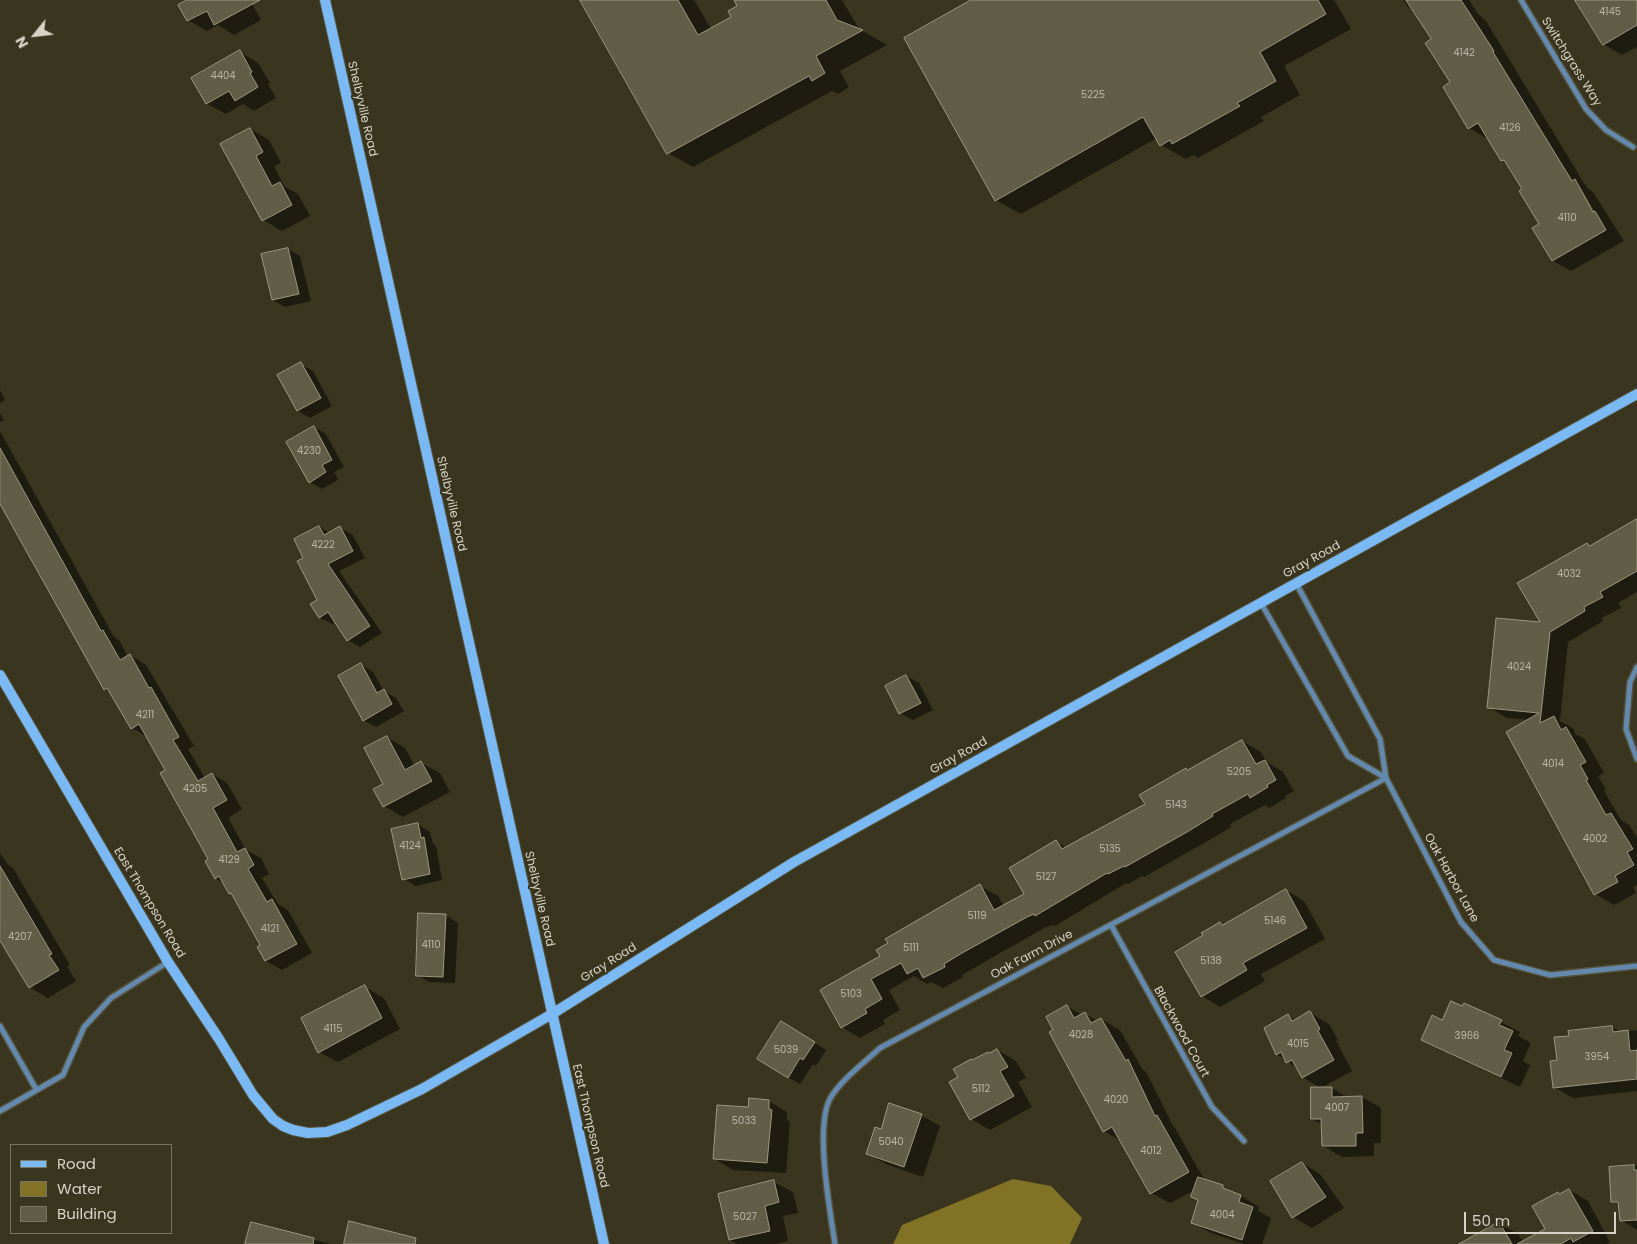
<!DOCTYPE html>
<style>
body{margin:0}
#map{position:relative;width:1637px;height:1244px;overflow:hidden;background:#39351e;font-family:Poppins,sans-serif}
canvas{display:block}
.legend{position:absolute;left:10px;top:1144px;width:162px;height:90px;box-sizing:border-box;background:#39351e;border:1px solid #787562;margin:0;padding:6px 9px;list-style:none;font-size:15px;color:#d7d4c7}
.legend li{display:flex;align-items:center;gap:10px;height:25px}
.legend b{width:25px;border:1px solid #787562}
.north{position:absolute;left:10px;top:10px;width:50px;height:50px;-webkit-text-stroke:4px #39351e;paint-order:stroke;rotate:241deg;font-size:14px;font-weight:700;line-height:20px;text-align:center;color:#d7d4c7}
.north::after{content:'';display:block;margin:auto;width:18px;height:22px;background:#d7d4c7;clip-path:polygon(50% 0,100% 100%,50% 72%,0 100%)}
.scale{position:absolute;left:1464px;top:1212px;width:152px;height:22px;box-sizing:border-box;border:2px solid #d7d4c7;border-top:0;padding-left:6px;font-size:15px;line-height:18px;white-space:nowrap;color:#d7d4c7;-webkit-text-stroke:4px #39351e;paint-order:stroke}
</style>
<div id="map">
<canvas width="1637" height="1244"></canvas>
<ul class="legend">
<li><b style="height:6px;background:#7ab9f4"></b>Road</li>
<li><b style="height:14px;background:#817225"></b>Water</li>
<li><b style="height:14px;background:#625d46"></b>Building</li>
</ul>
<div class="north">N</div>
<div class="scale">50 m</div>
</div>
<script>
const c = document.querySelector('canvas').getContext('2d');
c.lineJoin = 'round';
function fillPath(path, color) { c.fillStyle = color; c.fill(path, 'evenodd'); }
function stroke(path, color, width, dash) { c.strokeStyle = color; c.lineWidth = width; c.lineCap = dash ? 'butt' : 'round'; c.setLineDash(dash || []); c.stroke(path); }
function drawText(font, color, halo, rows, align = 'center') {
  c.font = font + ' Poppins,sans-serif'; c.lineWidth = 4; c.setLineDash([]); c.textBaseline = 'middle'; c.strokeStyle = halo; c.fillStyle = color; for (const [text, x, y, turn = 0] of rows) {
    c.save(); c.translate(x, y); c.rotate((+turn || 0) * Math.PI / 180); c.textAlign = isNaN(turn) ? turn : align; if (halo) c.strokeText(text, 0, 0); c.fillText(text, 0, 0); c.restore();
  }
}
fillPath(new Path2D(`
 M1013,1179L1051,1186L1082,1218L1070,1244H893L902,1225Z`), '#817225');
fillPath(new Path2D(`
 M190,0H250L261,20L234,35L218,25L207,31L188,20L180,5Z
 M581,0H694L711,29L733,17L739,6L736,0H842L859,29L887,45L840,71L849,87L838,94L832,91L693,167L668,153Z
 M973,0H1334L1351,29L1284,66L1300,95L1261,117L1264,121L1198,158L1193,155L1186,159L1161,145L1157,138L1021,214L996,200Z
 M1403,0H1469L1478,14L1486,21L1587,188L1593,192L1624,241L1571,271L1553,261L1540,225L1524,190L1508,163L1502,160L1488,139L1469,128L1452,83L1432,40L1413,10L1407,6ZM1575,183H1578L1598,217L1595,218Z
 M1576,0H1637V47L1622,55L1603,44Z
 M240,52L258,63L270,83L268,84L276,98L254,111L243,104L226,114L207,104L192,79Z
 M250,129L269,140L281,163L274,166L284,186L298,194L310,216L282,231L263,220Z
 M288,249L300,256L311,301L285,307L273,300Z
 M301,364L313,371L332,406L310,418L298,411L279,376Z
 M0,390L5,400L0,403Z
 M0,413L4,420L0,422Z
 M314,427L326,434L344,467L334,472L338,480L322,489L310,482Z
 M0,431L114,637L119,640L128,657L130,655L146,665L194,746L188,749L205,778L212,774L227,783L242,809L228,818L246,850L261,858L269,874L262,878L278,904L288,910L312,953L282,970L266,961L259,947L262,946L234,895L230,893L225,884L215,878L210,860L167,771L147,737L132,728L112,693L105,689L0,502Z
 M1637,520V592L1618,603L1621,608L1601,618L1603,621L1568,642L1560,721L1573,728L1575,734L1585,739L1604,773L1598,776L1606,790L1604,791L1621,820L1629,825L1637,837V885L1633,887L1636,893L1614,905L1595,894L1529,720L1507,718L1488,707L1542,624L1587,545L1590,546Z
 M319,527L330,533L340,528L353,535L365,558L339,571L382,633L360,647L348,640L336,621L332,624L319,617V600L305,558Z
 M361,664L373,672L383,690L396,698L404,711L376,727L363,720Z
 M906,676L919,683L933,710L913,720L900,713Z
 M387,737L405,748L415,766L421,763L440,773L450,792L403,817L384,806L375,789L385,784Z
 M1242,741L1261,752L1267,762L1283,772L1294,791L1285,796L1286,798L1269,808L1265,805L1230,824L1231,827L1206,842L1144,877L1142,876L1128,884L1126,883L1055,926L1053,925L1046,927L981,964L962,975L963,977L943,988L931,982L927,984L914,976L889,990L900,1010L883,1020L885,1024L860,1038L842,1027L882,957L980,886L998,896L1004,906L1025,894L1056,841L1067,848L1146,805L1186,769L1188,771Z
 M418,824L430,832L433,844L436,846L442,880L416,886L404,879Z
 M0,853L8,865L13,868L70,965L67,966L76,981L48,998L29,987L7,951L3,948L0,943Z
 M1286,890L1304,901L1325,939L1261,974L1265,981L1220,1007L1202,996L1204,936L1220,923L1223,925Z
 M445,915L458,923L455,983L429,982L417,975Z
 M365,987L384,998L400,1029L338,1062L319,1052Z
 M1464,1005L1501,1022L1520,1032L1518,1036L1531,1043L1523,1061L1530,1065L1520,1087L1441,1050L1422,1040L1443,1021Z
 M1067,1006L1082,1015L1085,1014L1098,1021L1101,1019L1120,1030L1142,1069L1146,1072L1173,1126L1175,1128L1205,1181L1223,1187L1241,1196L1259,1207L1258,1211L1271,1218L1262,1244H1244L1211,1233L1192,1222L1199,1201L1195,1190L1170,1203L1151,1193L1121,1141L1104,1131L1054,1030Z
 M1310,1013L1329,1024L1338,1040L1336,1041L1352,1071L1321,1088L1302,1077L1297,1068L1277,1054L1288,1016L1296,1020Z
 M1612,1027L1621,1032L1637,1030V1091L1573,1098L1554,1087L1558,1061L1570,1037Z
 M793,1029L826,1050L816,1066L813,1064L800,1084L788,1077Z
 M997,1050L1016,1061L1026,1078L1018,1082L1032,1107L990,1130L971,1119L990,1054Z
 M1332,1088L1348,1098L1362,1097L1381,1108V1143H1374V1156L1342,1157L1323,1146V1125L1312,1119Z
 M769,1101L787,1112V1120L790,1122L786,1173L733,1170L715,1159L750,1109Z
 M921,1115L940,1126L923,1177L886,1164L868,1154L882,1131Z
 M1302,1163L1320,1174L1344,1208L1312,1228L1293,1217Z
 M1637,1166V1230L1621,1220L1620,1205L1612,1201L1610,1168Z
 M774,1182L793,1192L798,1213L783,1216L788,1241L777,1244H738L730,1240Z
 M1569,1190L1588,1201L1610,1242L1607,1244H1462L1499,1223L1518,1234L1523,1242L1546,1229L1558,1193L1561,1195Z
 M252,1224L331,1244H247Z`), '#0007');
const building = new Path2D(`
 M187,0H260L214,25L207,11L187,21L178,5Z
 M580,0H678L698,35L731,17L728,11L737,6L734,0H826L837,20L863,30L816,56L825,73L812,81L809,76L667,154Z
 M971,0H1318L1326,14L1260,52L1276,81L1237,103L1240,106L1172,144L1170,140L1160,146L1143,117L995,201L904,38Z
 M1406,0H1461L1494,51L1493,52L1572,181L1575,179L1593,212L1595,211L1606,230L1552,261L1532,228L1539,224L1519,191L1522,189L1504,160L1501,161L1478,123L1468,129L1443,87L1450,82L1425,43L1431,39Z
 M1575,0H1637V25L1603,45Z
 M240,50L252,72L250,73L258,87L235,101L229,91L206,104L191,78Z
 M250,128L263,152L256,156L272,186L280,182L292,205L262,221L220,144Z
 M288,248L299,294L272,300L261,254Z
 M301,362L321,398L297,411L277,375Z
 M314,426L332,460L322,465L326,472L309,483L286,442Z
 M0,448L101,631L103,630L120,660L130,654L149,688L151,687L179,737L173,740L198,781L212,773L227,800L213,808L237,852L245,848L254,865L248,869L267,902L272,899L297,944L265,961L257,947L260,945L231,893L229,894L219,876L215,879L205,861L208,859L160,773L165,770L139,724L131,729L107,688L104,690L0,504Z
 M1637,519V571L1600,592L1603,597L1584,607L1585,611L1550,632L1540,723L1554,716L1561,730L1566,727L1586,762L1580,765L1588,779L1586,780L1606,815L1611,813L1633,849L1627,852L1634,865L1615,876L1618,882L1594,895L1506,732L1539,713L1487,708L1496,618L1540,622L1517,583L1587,543L1589,546Z
 M319,526L324,535L340,526L353,551L328,564L370,626L347,641L328,612L319,618L310,604L317,600L297,561L303,558L294,539Z
 M361,663L377,693L384,689L392,704L363,721L338,676Z
 M906,675L921,703L899,714L885,686Z
 M387,736L405,770L421,761L432,781L383,807L373,789L383,784L364,748Z
 M1242,740L1256,764L1265,760L1276,780L1267,785L1268,787L1250,798L1248,794L1212,814L1213,816L1187,832L1125,867L1124,866L1108,874L1107,873L1035,916L1034,914L1027,917L962,953L944,964L945,967L923,978L918,968L907,974L901,963L871,979L882,999L865,1009L867,1013L841,1028L820,990L880,956L876,950L888,943L885,939L980,884L994,910L1024,894L1009,868L1056,840L1062,849L1145,804L1139,795L1186,768L1187,770Z
 M418,823L421,838L424,837L430,874L402,880L391,829Z
 M0,866L52,954L49,955L59,970L29,988L0,941Z
 M1286,889L1307,928L1243,963L1247,970L1201,997L1175,952L1203,935L1201,933L1220,922L1222,925Z
 M418,913L446,914L443,977L416,976Z
 M365,985L382,1018L318,1053L301,1018Z
 M1451,1001L1462,1006L1464,1003L1502,1020L1499,1025L1513,1031L1504,1050L1512,1053L1501,1077L1421,1040L1432,1015L1442,1020Z
 M1067,1005L1074,1018L1085,1012L1091,1023L1101,1018L1126,1061L1128,1059L1155,1116L1157,1115L1189,1172L1150,1194L1112,1127L1103,1132L1049,1032L1053,1030L1046,1017Z
 M1310,1011L1320,1029L1318,1031L1334,1060L1302,1078L1292,1060L1286,1063L1281,1052L1276,1055L1264,1028L1288,1014L1292,1021Z
 M781,1021L815,1042L803,1060L800,1058L788,1078L757,1059Z
 M1612,1026L1613,1032L1628,1030L1630,1051L1637,1050V1079L1553,1088L1550,1061L1557,1060L1554,1037L1569,1036L1568,1031Z
 M997,1049L1008,1067L1000,1071L1014,1096L970,1120L949,1082L958,1077L953,1069L971,1059L972,1060L988,1052L989,1053Z
 M1311,1087H1332V1097L1362,1096L1363,1133H1356V1146H1322L1321,1119H1311Z
 M749,1098L769,1100V1109L772,1110L767,1163L713,1159L717,1105L748,1107Z
 M889,1103L922,1114L904,1167L866,1154L875,1127L881,1129Z
 M1302,1162L1326,1197L1292,1218L1270,1181Z
 M1634,1165V1170H1637V1220L1620,1221L1618,1202H1611L1609,1167Z
 M1198,1177L1223,1185V1188L1241,1195L1239,1202L1253,1207L1242,1240L1191,1223L1198,1200L1191,1197Z
 M774,1180L779,1202L765,1206L770,1231L729,1240L718,1194Z
 M1569,1189L1593,1231L1573,1242L1571,1238L1561,1244H1517L1545,1229L1532,1206L1558,1192L1559,1194Z
 M349,1221L416,1238L415,1244H344Z
 M251,1222L314,1238L313,1244H245Z
 M1499,1222L1512,1244H1459Z`);
fillPath(building, '#625d46');
stroke(building, '#9c977e', 1);
const street = new Path2D(`
 M1521,0L1586,109L1606,130L1633,147
 M1261,603L1348,756L1386,778L1380,739L1296,583
 M1637,667L1630,682L1626,729L1637,759
 M1111,925L1212,1107L1244,1141
 M0,1026L36,1089
 M0,1111L63,1075L84,1027L111,998L168,962
 M835,1244C830,1211 814,1124 831,1097C843,1078 864,1063 880,1048L1386,778L1461,922L1494,960L1550,975L1637,966`);
const secondary = new Path2D(`
 M325,0L604,1244
 M0,675L168,962L219,1039L253,1095L273,1119L283,1126L293,1130L308,1133L327,1132L347,1125L422,1089L552,1014L794,862L1637,394`);
stroke(street, '#55523c', 8);
stroke(secondary, '#55523c', 12);
stroke(street, '#6389ae', 5);
stroke(secondary, '#7ab9f4', 10);
drawText('10px', '#bab6a7', null, [
 ["4145",1610,12],
 ["4142",1464,53],
 ["4404",223,76],
 ["5225",1093,95],
 ["4126",1510,128],
 ["4110",1567,218],
 ["4230",309,451],
 ["4222",323,545],
 ["4032",1569,574],
 ["4024",1519,667],
 ["4211",145,715],
 ["4014",1553,764],
 ["5205",1239,772],
 ["4205",195,789],
 ["5143",1176,805],
 ["4002",1595,839],
 ["4124",410,846],
 ["5135",1110,849],
 ["4129",229,860],
 ["5127",1046,877],
 ["5119",977,916],
 ["5146",1275,921],
 ["4121",270,929],
 ["4207",20,937],
 ["4110",431,945],
 ["5111",911,948],
 ["5138",1211,961],
 ["5103",851,994],
 ["4115",333,1029],
 ["4028",1081,1035],
 ["3966",1467,1036],
 ["4015",1298,1044],
 ["5039",786,1050],
 ["3954",1597,1057],
 ["5112",981,1089],
 ["4020",1116,1100],
 ["4007",1337,1108],
 ["5033",744,1121],
 ["5040",891,1142],
 ["4012",1151,1151],
 ["4004",1222,1215],
 ["5027",745,1217]
]);
drawText('12px', '#d7d4c7', '#39351e', [
 ["Switchgrass Way",1571,62,58],
 ["Shelbyville Road",362,109,77],
 ["Shelbyville Road",451,504,77],
 ["Gray Road",1312,560,-29],
 ["Gray Road",959,756,-29],
 ["Oak Harbor Lane",1451,878,61],
 ["Shelbyville Road",539,899,77],
 ["East Thompson Road",149,903,59],
 ["Oak Farm Drive",1032,955,-28],
 ["Gray Road",609,963,-32],
 ["Blackwood Court",1181,1032,61],
 ["East Thompson Road",590,1126,77]
]);
</script>
